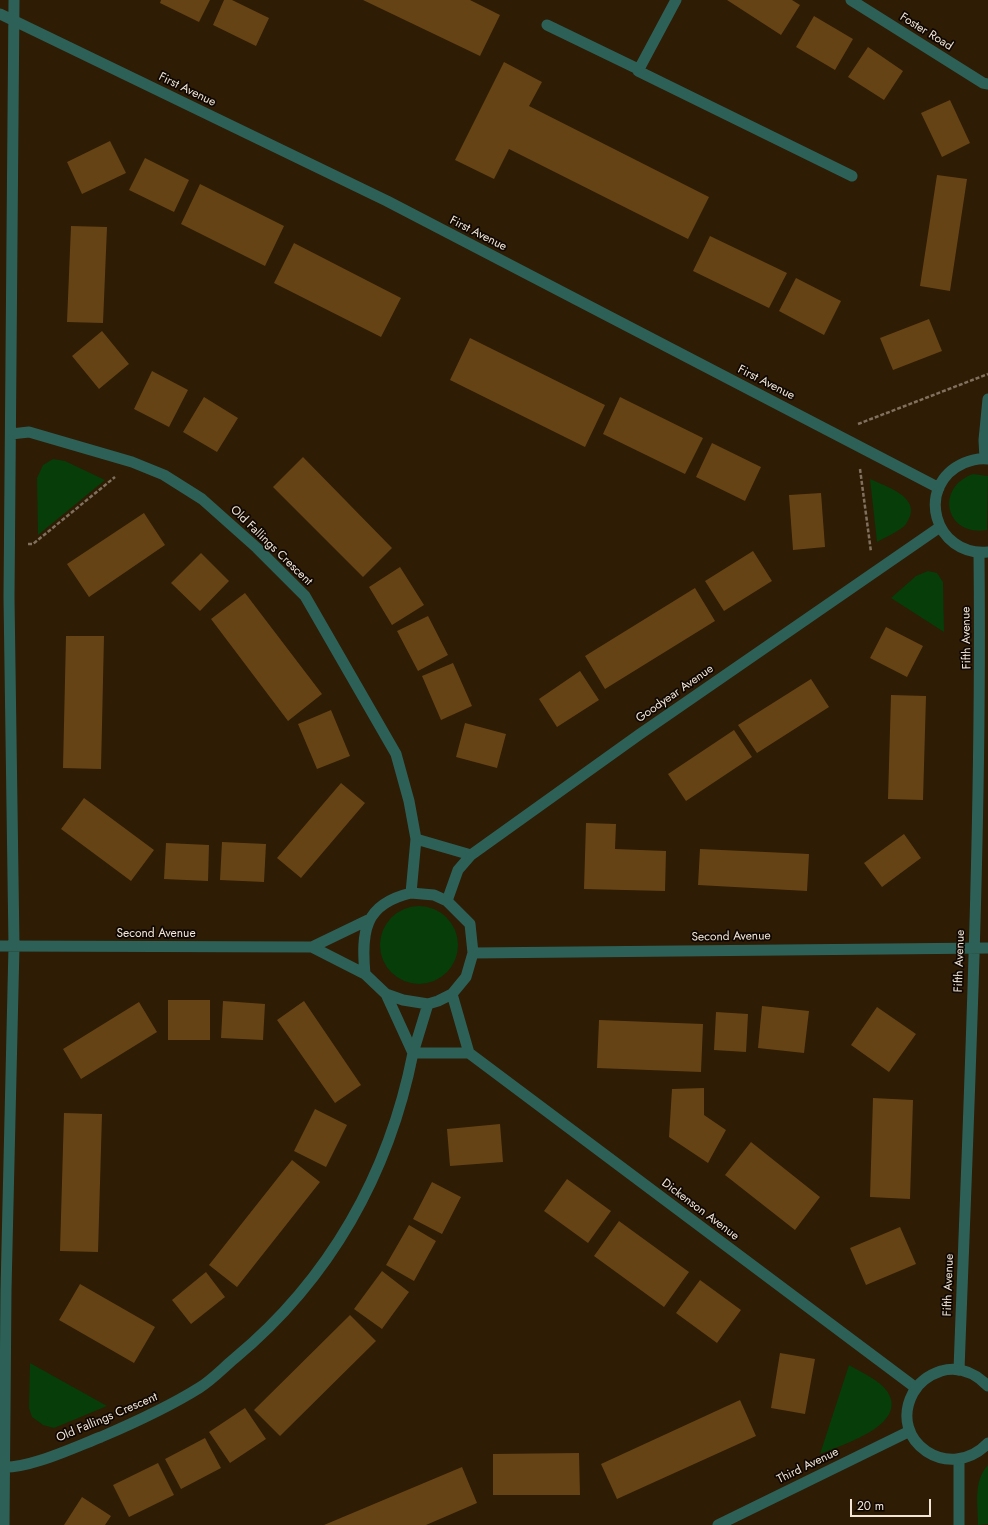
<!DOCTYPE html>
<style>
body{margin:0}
#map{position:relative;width:988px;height:1525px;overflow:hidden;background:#2e1c05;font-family:Jost,sans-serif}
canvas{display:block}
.scale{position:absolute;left:850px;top:1499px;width:81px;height:18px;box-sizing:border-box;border:2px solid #f3e6d9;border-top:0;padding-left:5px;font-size:12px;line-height:14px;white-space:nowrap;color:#f3e6d9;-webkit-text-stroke:3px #100802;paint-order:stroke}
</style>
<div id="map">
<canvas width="988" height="1525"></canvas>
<div class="scale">20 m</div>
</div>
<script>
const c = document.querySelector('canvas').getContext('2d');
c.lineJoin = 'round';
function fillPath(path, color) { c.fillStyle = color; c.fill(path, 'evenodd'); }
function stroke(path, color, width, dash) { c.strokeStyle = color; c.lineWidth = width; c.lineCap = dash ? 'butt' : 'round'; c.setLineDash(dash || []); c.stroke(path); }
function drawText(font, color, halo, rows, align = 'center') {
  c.font = font + ' Jost,sans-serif'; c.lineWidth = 3.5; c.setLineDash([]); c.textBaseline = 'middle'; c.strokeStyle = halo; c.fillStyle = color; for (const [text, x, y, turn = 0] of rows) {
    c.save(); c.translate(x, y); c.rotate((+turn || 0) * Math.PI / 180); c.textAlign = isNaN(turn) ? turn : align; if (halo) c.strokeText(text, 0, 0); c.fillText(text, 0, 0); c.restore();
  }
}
fillPath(new Path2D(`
 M53,459L65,461L105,480L38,535L37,478L43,465Z
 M973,474L988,476L987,530C946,537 934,488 973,474Z
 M870,479C887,487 925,498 906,524C902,530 884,538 877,542Z
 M928,571L937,573L943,582L944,632L891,598L916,576Z
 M380 945a39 39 0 1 1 78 0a39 39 0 1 1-78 0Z
 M30,1363L107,1406L54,1428L43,1425L32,1417L29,1408Z
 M849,1365C861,1372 879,1380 887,1391C910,1425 841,1445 820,1454Z
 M988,1465V1524L978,1525C978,1504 973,1481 988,1465Z`), '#063d08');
fillPath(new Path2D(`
 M161,0H210L199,22L160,3Z
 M224,0H232L269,18L256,46L213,25Z
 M363,0H470L500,15L480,56Z
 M727,0H792L800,5L781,35Z
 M814,16L853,39L835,70L796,47Z
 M868,47L903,71L884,100L848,77Z
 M504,62L542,82L529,106L709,197L688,239L509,149L494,179L455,160Z
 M950,100L970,143L942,157L921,113Z
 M110,141L126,173L82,194L67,162Z
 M145,158L189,180L174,212L129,190Z
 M937,175L967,179L950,291L920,286Z
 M200,184L284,226L265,266L181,224Z
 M71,226L107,227L103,323L67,322Z
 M710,236L787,273L769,308L693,271Z
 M294,243L401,298L381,337L274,283Z
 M796,278L841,301L824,335L779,311Z
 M929,319L942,351L893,370L880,338Z
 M102,331L129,364L99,389L72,356Z
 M470,338L605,405L585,447L450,380Z
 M152,371L188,390L169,427L134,409Z
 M204,397L238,418L217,452L183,432Z
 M620,397L703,438L685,474L603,434Z
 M712,443L761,467L745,501L696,477Z
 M303,457L392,548L363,577L273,487Z
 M821,493L825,547L793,550L789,495Z
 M144,513L165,545L89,597L67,564Z
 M753,551L772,581L724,611L705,581Z
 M201,553L229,581L200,611L171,583Z
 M400,567L424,605L392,625L369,587Z
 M695,588L715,621L605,689L585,656Z
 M245,593L322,694L288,721L211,619Z
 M428,616L448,655L418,671L397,631Z
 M886,627L923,646L907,677L870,658Z
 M66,636H104L101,769L63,768Z
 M453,663L472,706L441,720L422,676Z
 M580,671L599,700L557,727L539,699Z
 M811,679L829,707L757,753L738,725Z
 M891,695L926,696L923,800L888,799Z
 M331,710L350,756L317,769L298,724Z
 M465,723L506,734L497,768L456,757Z
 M734,730L752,757L686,801L668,774Z
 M341,783L365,803L301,878L277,858Z
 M84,798L154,850L131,881L61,829Z
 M586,823L616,824L615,849L666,851L665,891L584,889Z
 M904,834L921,858L882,887L864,863Z
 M222,842L266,844L264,882L220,880Z
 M166,843L209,845L208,881L164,879Z
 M700,849L809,854L807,891L698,885Z
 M168,1000H210V1040H168Z
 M223,1001L265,1004L263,1040L221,1038Z
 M304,1001L361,1085L335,1103L277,1020Z
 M139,1002L157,1032L81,1079L63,1049Z
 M762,1006L809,1011L804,1053L758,1048Z
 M877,1007L916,1034L889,1072L851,1045Z
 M716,1012L748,1014L746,1052L714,1050Z
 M599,1020L703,1024L701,1072L597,1068Z
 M704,1088V1115L726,1130L708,1163L669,1137L672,1089Z
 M873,1098L913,1100L910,1199L870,1197Z
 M315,1109L347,1125L326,1167L294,1151Z
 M64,1113L102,1114L98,1252L60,1251Z
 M500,1124L503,1162L450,1166L447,1129Z
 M751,1142L820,1197L795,1230L725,1175Z
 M292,1160L320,1182L237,1287L209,1265Z
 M567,1179L611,1211L588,1243L544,1211Z
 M432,1182L461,1197L442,1234L413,1219Z
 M619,1221L689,1272L664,1307L594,1256Z
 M409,1225L436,1241L414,1281L386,1265Z
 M900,1227L916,1264L866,1285L850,1248Z
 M382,1271L409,1292L382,1329L354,1309Z
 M206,1272L225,1297L191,1324L172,1300Z
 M700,1280L741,1310L717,1343L676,1313Z
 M80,1284L155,1327L134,1363L59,1320Z
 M350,1315L376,1341L280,1436L254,1410Z
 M780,1353L815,1359L805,1414L771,1408Z
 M740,1400L756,1436L617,1499L601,1464Z
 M245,1408L266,1439L230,1463L209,1432Z
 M205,1438L221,1468L181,1489L165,1459Z
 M579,1453L580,1495H493V1454Z
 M158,1463L174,1495L129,1517L113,1485Z
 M462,1467L477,1503L426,1525H324Z
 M82,1497L111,1516L105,1525H64Z`), '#664315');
stroke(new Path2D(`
 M858,424L988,374
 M860,469L871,552
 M28,544H33L115,477`), '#80705d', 2.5, [4, 2]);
stroke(new Path2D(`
 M676,0L638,71L852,176
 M547,25L638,69`), '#2d6157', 11);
stroke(new Path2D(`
 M851,0L983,83L988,84
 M0,14L387,201L939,488
 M11,434L29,432L132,462L164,475L202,499L257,548L305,596L396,754L409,801L416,839L411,893
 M985,459L984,440L988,399
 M988,459C980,458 971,460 964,463C914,485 934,557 988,552
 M416,839L471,855
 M411,893L434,895L447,901L470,924L473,953L466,977L452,994L438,1001L428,1004L403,1000L386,994L365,974C361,932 364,904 411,893Z
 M447,901L458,870L471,855L640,734L940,527
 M0,946L312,947
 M473,953L988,948
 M365,974L312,947L368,920
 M386,994L413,1053L428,1004
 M469,1053L916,1388
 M959,1370C969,1098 982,825 979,553
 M0,1467C27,1470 75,1447 101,1437C136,1422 167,1408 199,1388C212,1380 223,1368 235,1358C330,1279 389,1174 413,1053H469L452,994
 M4,1525L6,1290L14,946L9,597L14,0
 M959,1525V1460`), '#2d6157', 11);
stroke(new Path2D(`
 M988,1386C975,1373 959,1366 941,1371C929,1375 919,1382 913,1393C887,1442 950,1483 988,1443
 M718,1525L910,1431`), '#2d6157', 11);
drawText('12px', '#f3e6d9', '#100802', [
 ["Foster Road",926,32,32],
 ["First Avenue",187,90,26],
 ["First Avenue",478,234,27],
 ["First Avenue",766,383,27],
 ["Old Fallings Crescent",271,546,44],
 ["Fifth Avenue",967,638,-91],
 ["Goodyear Avenue",675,694,-35],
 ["Second Avenue",156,934],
 ["Second Avenue",731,937,-1],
 ["Fifth Avenue",960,961,-88],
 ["Dickenson Avenue",700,1210,37],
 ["Fifth Avenue",949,1285,-88],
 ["Old Fallings Crescent",107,1418,-23],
 ["Third Avenue",808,1466,-26]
]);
</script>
